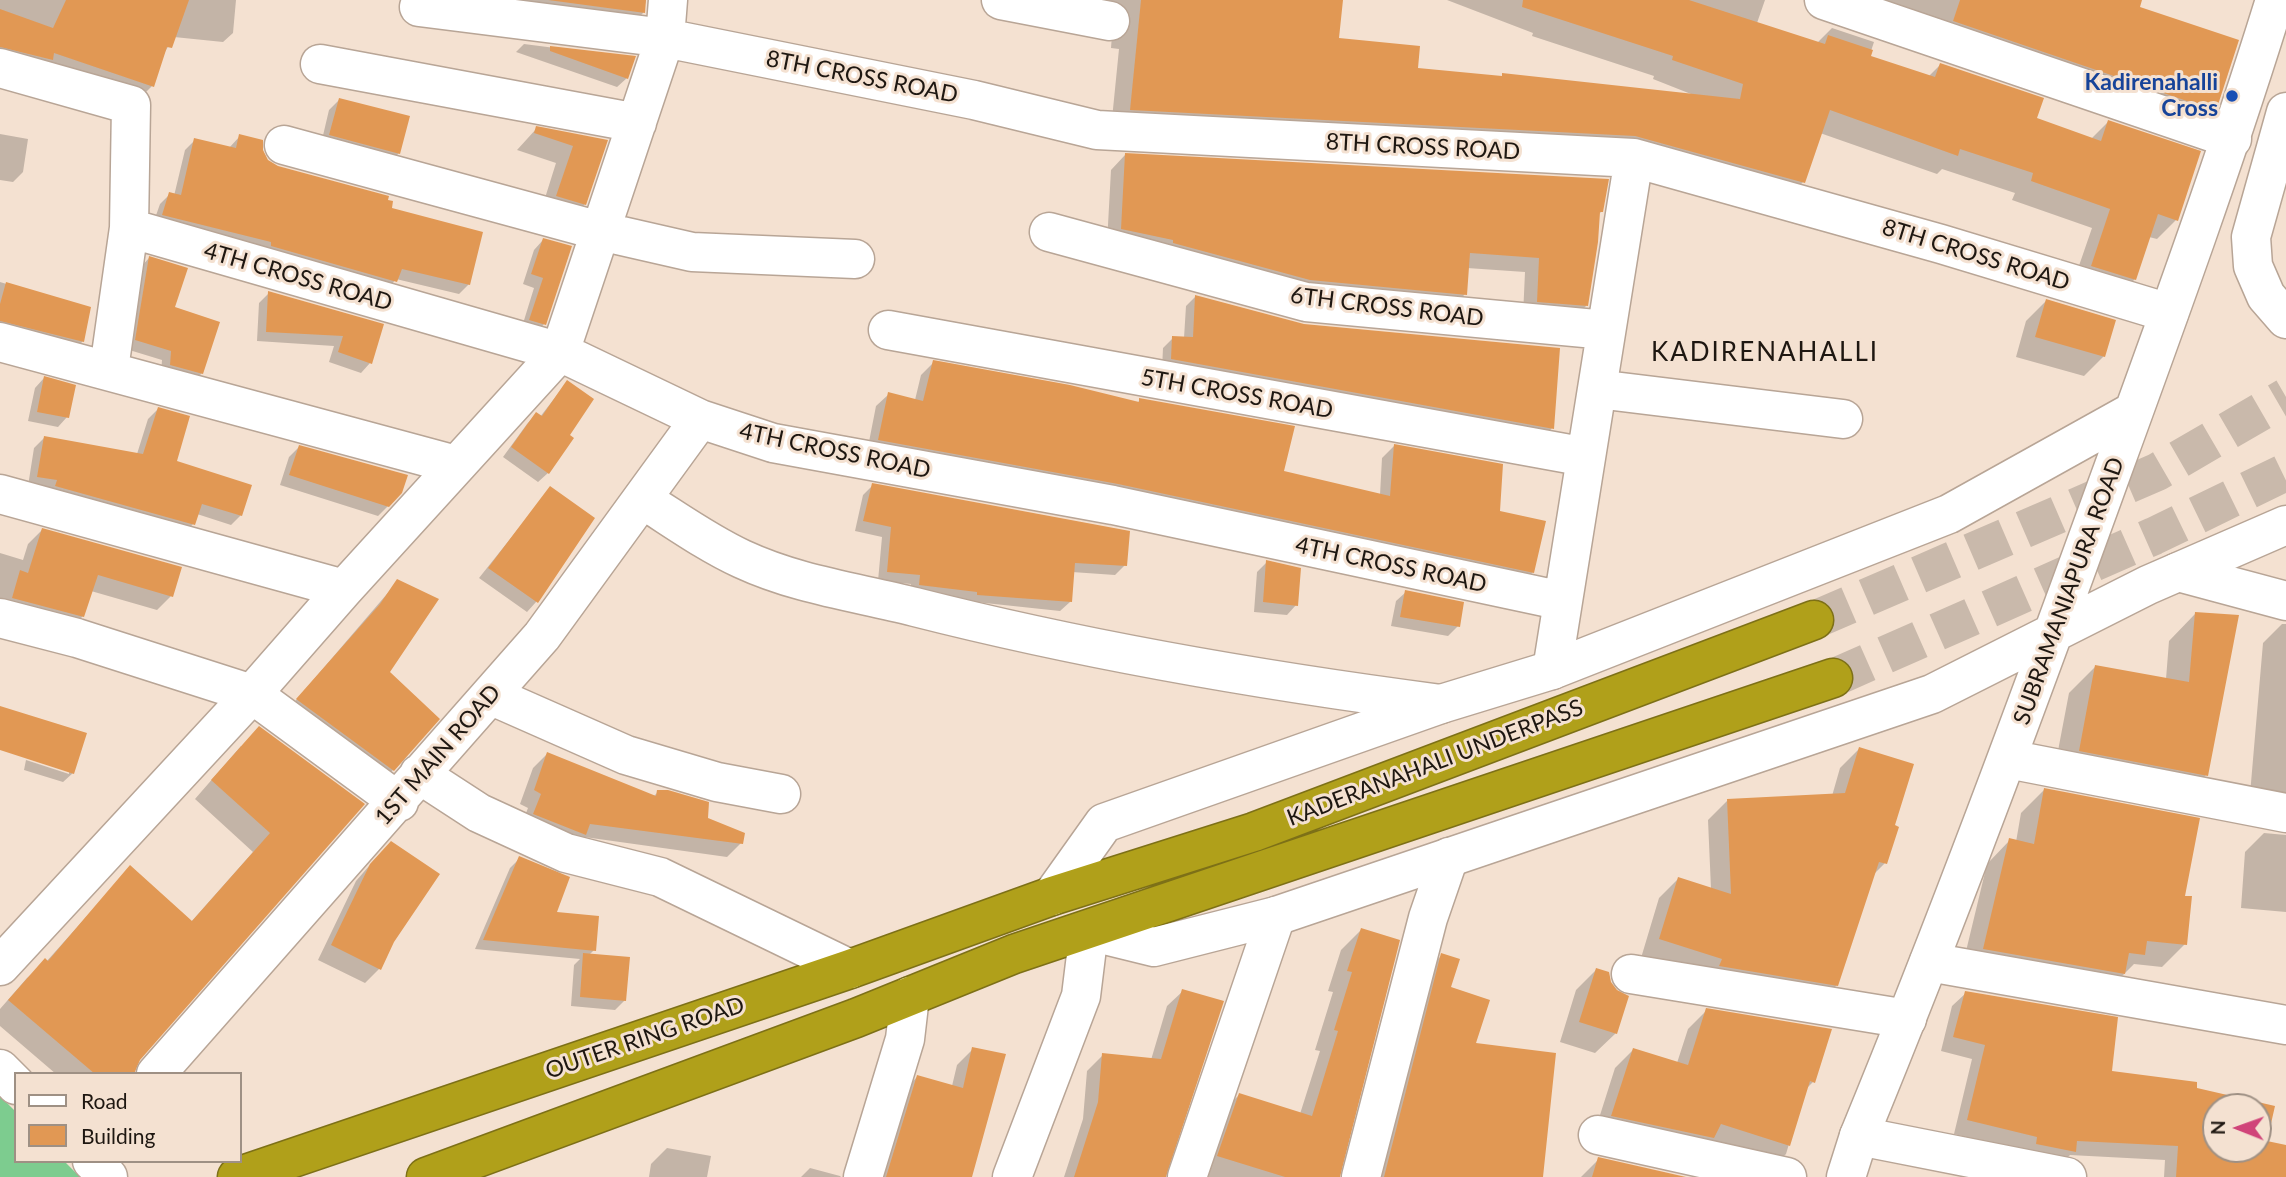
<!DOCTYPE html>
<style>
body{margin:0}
#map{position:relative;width:2286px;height:1177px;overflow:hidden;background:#f4e1d1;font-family:Lato,sans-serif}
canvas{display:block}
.legend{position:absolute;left:14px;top:1072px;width:228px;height:91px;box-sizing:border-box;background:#f4e1d1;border:2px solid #9e9084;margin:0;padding:9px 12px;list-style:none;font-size:21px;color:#1e1711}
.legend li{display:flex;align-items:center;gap:14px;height:35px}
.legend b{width:35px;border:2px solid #9e9084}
.north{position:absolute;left:2202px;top:1093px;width:70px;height:70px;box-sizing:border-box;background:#f4e1d1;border:2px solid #9e9084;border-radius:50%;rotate:271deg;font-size:19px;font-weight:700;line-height:28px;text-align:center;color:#1e1711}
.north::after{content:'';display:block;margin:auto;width:24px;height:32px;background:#d04479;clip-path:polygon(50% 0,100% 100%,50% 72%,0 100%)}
</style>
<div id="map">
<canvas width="2286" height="1177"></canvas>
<ul class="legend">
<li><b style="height:9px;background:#fff"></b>Road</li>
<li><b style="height:19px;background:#e19854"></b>Building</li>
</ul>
<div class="north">N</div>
</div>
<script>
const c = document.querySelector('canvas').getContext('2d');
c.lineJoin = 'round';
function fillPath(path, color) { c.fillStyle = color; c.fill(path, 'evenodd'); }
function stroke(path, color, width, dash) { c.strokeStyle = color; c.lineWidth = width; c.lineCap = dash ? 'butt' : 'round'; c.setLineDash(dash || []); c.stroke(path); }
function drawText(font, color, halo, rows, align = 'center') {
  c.font = font + ' Lato,sans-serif'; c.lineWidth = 6; c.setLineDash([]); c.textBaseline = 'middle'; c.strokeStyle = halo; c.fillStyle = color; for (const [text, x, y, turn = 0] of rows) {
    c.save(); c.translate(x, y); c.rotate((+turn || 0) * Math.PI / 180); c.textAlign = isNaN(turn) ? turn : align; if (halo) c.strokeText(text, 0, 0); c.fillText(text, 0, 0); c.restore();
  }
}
fillPath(new Path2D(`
 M0,1096L16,1112V1161H64L80,1177H0Z`), '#7dcc8f');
fillPath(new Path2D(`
 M0,0H236L233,33L223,42L174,37L163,55L152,86L142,96L0,58Z
 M520,0H646L643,13L634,22L517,8Z
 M1108,0H1341L1337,39L1416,70L1500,78L1503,75L1696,96L1653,79L1654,76L1532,36L1533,33L1447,0H1765L1757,23L1817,43L1832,28L1874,42L1869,57L1928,77L1940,65L2035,120L2091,139L2108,122L2176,220L2157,239L2149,237L2135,279L2115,299L2072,286L2092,228L2012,200L2015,193L1942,169L1937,174L1820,133L1803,182L1784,202L1615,155L1111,129L1119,49L1111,48L1112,35L1106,25Z
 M1828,0H2140L2137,8L2215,110L2195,129Z
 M524,44L633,58L627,78L617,87L516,52Z
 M339,100L399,153L389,163L321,144L329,110Z
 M537,128L606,141L585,204L567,221L540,214L556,163L517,150Z
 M0,134L28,139L23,172L13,182L0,180Z
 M240,136L261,150L267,161L278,168L390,209L469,284L459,294L396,279L386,291L153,224L160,204L170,194L174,196L185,150L195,140L229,148Z
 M1125,155L1602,211L1598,215L1586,306L1572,320L1523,316L1525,272L1467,268L1465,294L1451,309L1295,294L1107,243L1111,170Z
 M543,240L544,324L535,334L521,330L534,288L523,284L534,250Z
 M149,258L202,373L192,383L161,375L162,360L126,349L140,268Z
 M0,282L89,309L83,341L69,355L0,337Z
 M269,293L382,325L370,363L361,373L329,362L334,346L257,341L259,303Z
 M1196,296L1552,428L1543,438L1162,369L1163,348L1173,338H1184L1186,306Z
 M2046,301L2104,356L2084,376L2016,357L2026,321Z
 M934,362L1137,403L1140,400L1282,473L1380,495L1382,458L1394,446L1499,512L1533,572L1521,584L867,452L876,406L889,394L915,400L921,375Z
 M44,378L67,417L58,427L28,421L35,388Z
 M567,382V436L548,473L538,482L503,457L527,424L536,414L540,417Z
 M158,409L175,462L241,515L231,525L197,514L193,524L184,534L28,486L34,448L44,438L137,454L148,419Z
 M299,447L388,506L378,516L280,485L289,457Z
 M873,485L1125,565L1115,575L1072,572L1070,602L1060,611L910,595L911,584L878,581L882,537L855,531L863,495Z
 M550,489L536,602L527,612L479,578Z
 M42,530L171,596L157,610L91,591L83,616L68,631L0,613V553L23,560L28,544Z
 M1267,562L1296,605L1287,615L1254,612L1257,572Z
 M398,581L388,673L393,770L380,783L285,713Z
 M1406,592L1458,626L1448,636L1391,626L1396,601Z
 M2195,614L2206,775L2179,802L2053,777L2069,693L2095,667L2166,679L2169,641Z
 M2282,624H2286V822L2249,806L2263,643Z
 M241,746L362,804L138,1059L132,1074H56L0,1026V1009L27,978L46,962L130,868L191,922L253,852L195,799Z
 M1859,749L1885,863L1873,875L1837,985L1817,1004L1641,958L1659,898L1678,879L1711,889L1708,820L1727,801L1832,796L1840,768Z
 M547,754L653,797L658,792L707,819L741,843L727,857L520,828L528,808L520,804L533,768Z
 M26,760L69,774V770L73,773L63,782L24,770Z
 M2044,790L2182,897L2185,944L2162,967L2134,964L2120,978L1961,972L1987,864L2010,840L2016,842L2021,813Z
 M2264,833L2286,835V912L2241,908L2245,852Z
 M376,858L393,942L379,969L365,983L318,960L356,881Z
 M520,858L555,914L594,950L588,956L625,1000L615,1010L571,1006L574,965L580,959L475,949L510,868Z
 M1361,930L1338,1177H1204L1219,1115L1239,1095L1300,1114L1320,1051L1315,1050L1333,992L1328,991L1341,950Z
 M1442,955L1449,989L1541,1177H1370L1422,975Z
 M1596,970L1616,992V1033L1595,1053L1560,1042L1576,990Z
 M1183,991L1164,1177H1064L1083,1119L1087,1071L1103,1055L1151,1060L1167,1006Z
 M1966,993L2110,1072L2273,1107L2264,1143L2286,1147V1177H2164L2165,1160L2070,1155L2060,1165L2024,1151L1954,1134L1972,1059L1941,1051L1952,1006ZM2216,1107H2258V1149H2216Z
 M1707,1010L1813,1082L1805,1090L1786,1154L1767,1172L1594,1134L1615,1068L1633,1050L1677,1063L1688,1029Z
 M973,1049L970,1177H874L902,1093L917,1077L952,1086L957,1065Z
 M667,1148L711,1156L707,1177H649L651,1164Z
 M1599,1159L1678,1177H1581Z
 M810,1168L840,1176L841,1177H801Z`), '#0003');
fillPath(new Path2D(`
 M66,0H189L172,48L167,47L154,87L54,53L53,60L0,47V9L53,28Z
 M548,0H646L645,13Z
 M1141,0H1343L1339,38L1420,46L1418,68L1502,76V73L1740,99L1743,84L1672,60L1673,56L1522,7L1523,0H1689L1825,44L1828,35L1873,50L1871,56L1935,77L1940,63L2044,98L2037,118L2101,141L2108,120L2201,151L2178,221L2158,214L2136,280L2091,266L2110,209L2031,181L2033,173L1960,149L1958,156L1830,110L1805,183L1635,136L1130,110Z
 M1960,0H2142L2140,7L2239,40L2216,111L1953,21Z
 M550,46L636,56L628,79L550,51Z
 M339,98L410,116L400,154L329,135Z
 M536,126L608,140L586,205L556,196L573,146L534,133Z
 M239,134L263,140V150L268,160L278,166L389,196L388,200L393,201L392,208L483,232L470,285L402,269L397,282L271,246V242L162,215L169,192L181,195L194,138L236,148Z
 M1125,153L1609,179L1603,212H1600L1598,242L1588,306L1537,302L1539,258L1470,253L1467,295L1310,280L1173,243V240L1121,229Z
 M543,238L572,246L546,325L529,320L543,278L531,274Z
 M149,256L188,268L175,307L220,322L203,374L170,365L171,351L135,340Z
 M6,282L91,307L84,342L0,321V304Z
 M268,291L384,324L372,364L338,352L343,336L266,332Z
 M1195,295L1304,324L1560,348L1554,429L1171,359L1172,336L1193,337Z
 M2046,299L2116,320L2105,357L2035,337Z
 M933,360L1070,385L1139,402V398L1295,426L1284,471L1390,496L1394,444L1503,464L1500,511L1546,521L1534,573L1118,484L878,440L888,392L923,401Z
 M44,376L76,385L69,418L37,412Z
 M567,380L594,399L570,435L574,438L549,474L511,447L536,412L542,416Z
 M158,407L190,416L177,461L252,485L242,516L202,504L195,525L55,486L57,480L37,477L44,436L143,454Z
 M299,445L408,475L402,493L389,507L289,475Z
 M872,483L1130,531L1127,566L1075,563L1072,602L977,595V592L919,585L920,575L887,572L891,527L863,521Z
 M550,486L595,518L538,603L488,568Z
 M42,528L182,567L173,597L98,575L84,617L12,598L20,570L28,573Z
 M1266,560L1301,568L1298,606L1263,602Z
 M397,579L439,599L390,672L440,719L394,771L296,699L380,604Z
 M1405,590L1464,602L1460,627L1400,617Z
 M2195,612L2239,615L2208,776L2079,751L2095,665L2189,682Z
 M0,706L87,733L74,774L0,750Z
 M259,726L365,804L140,1060L134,1074H95L8,1000L45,958L48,961L130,865L192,921L270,833L211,780Z
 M1859,747L1914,764L1895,825L1899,827L1887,864L1879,862L1838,986L1719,966L1722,959L1659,939L1678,877L1731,894L1727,799L1845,793Z
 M547,752L656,796L657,790H668L709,802L708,818L745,833L743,844L590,824L586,835L533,814L541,794L534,790Z
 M2044,788L2200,818L2185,896H2192L2187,945L2147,941L2145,955L2129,953L2125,974L1983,949L2009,838L2034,844Z
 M391,841L440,874L394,942L381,970L331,945L370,864Z
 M519,856L570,877L557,912L599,916L596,951L483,940Z
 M1361,928L1400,940L1340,1177H1285L1217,1156L1239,1093L1312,1116L1338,1031L1334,1030L1352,972L1347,971Z
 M583,953L630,957L626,1001L580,997Z
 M1441,953L1460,959L1451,987L1490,1000L1476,1043L1556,1053L1543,1177H1384Z
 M1596,968L1609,972L1611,982L1617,990L1629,996L1617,1034L1579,1022Z
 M1182,989L1224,1001L1166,1177H1074L1098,1102L1102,1053L1161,1059Z
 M1965,991L2118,1017L2112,1071L2197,1082V1088L2275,1106L2267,1141L2286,1145V1177H2176L2178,1146L2077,1141L2076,1152L2036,1144L2037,1137L1967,1120L1985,1045L1953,1037ZM2216,1107H2258V1149H2216Z
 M1706,1008L1832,1029L1815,1083L1810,1081L1790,1146L1721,1124L1714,1138L1611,1116L1633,1048L1688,1065Z
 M972,1047L1006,1054L972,1177H886L917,1075L963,1088Z
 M1598,1157L1686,1177H1592Z`), '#e19854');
stroke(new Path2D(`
 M1814,620L2157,472L2286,397
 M1833,678L2154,536L2286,472`), '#c9b9ab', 38, [38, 19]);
const street = new Path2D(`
 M1001,0L1110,21
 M1824,0L2232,139
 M419,7L665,38L974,100L1097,130L1634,158L1941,244L2169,313
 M320,64L637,123
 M0,68L131,105L129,228L109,369
 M284,145L600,231L692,252L855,259
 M129,228L560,352L700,419L773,443L1113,505L1563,601
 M1049,232L1306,302L1606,330
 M888,330L1586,457
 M0,342L456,465
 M1597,389L1843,419
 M0,494L344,589
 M642,499C674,519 707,543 742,559C798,585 856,592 915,607C1088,651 1264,681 1441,704
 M2178,572L2286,601
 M0,618L77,638L252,694L399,802
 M1552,670L1634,158
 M490,695L626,755L717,782L781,794
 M2008,759L2286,813
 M419,774L479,813L566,853L660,877L850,969
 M1929,962L2286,1025
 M0,966L252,694L344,589L560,352L665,38L668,0
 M1631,974L1907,1019
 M0,1069L16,1085
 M156,1074L542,636L700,419
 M1598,1135L1787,1177
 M1859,1136L2067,1177
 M92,1161L108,1177
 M863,1177L905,1039L910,996
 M1012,1177L1081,996L1089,931
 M1187,1177L1276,916
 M1361,1177L1428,918L1449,857`);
const secondary = new Path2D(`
 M2286,112L2251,237L2253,266L2266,296L2286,319
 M1052,896L1104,823L1441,704L1552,670L1949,514L2134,411
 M1089,931L1154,947L1276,916L1932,694L2148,585L2286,525
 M1846,1177L1859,1136C1947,922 2027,706 2106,488C2165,326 2224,165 2275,0`);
const highway = new Path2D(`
 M237,1177L850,969L1052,896L1254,832L1814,620
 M426,1177L856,1018L1014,954L1833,678`);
stroke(street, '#b8a596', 41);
stroke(secondary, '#b8a596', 41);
stroke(highway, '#7d7017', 41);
stroke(street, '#fff', 38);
stroke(secondary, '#fff', 38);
stroke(highway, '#b0a01a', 38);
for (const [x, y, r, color] of [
 [2232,96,7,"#1a4fb4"]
]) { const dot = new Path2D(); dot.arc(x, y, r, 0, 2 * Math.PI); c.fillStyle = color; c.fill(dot); stroke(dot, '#f4e1d1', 2.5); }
drawText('23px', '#1e1711', '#f4e1d1', [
 ["8TH CROSS ROAD",862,77,11],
 ["8TH CROSS ROAD",1423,147,3],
 ["8TH CROSS ROAD",1976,255,17],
 ["4TH CROSS ROAD",298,277,16],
 ["6TH CROSS ROAD",1387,307,7],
 ["5TH CROSS ROAD",1237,394,10],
 ["4TH CROSS ROAD",835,451,12],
 ["4TH CROSS ROAD",1391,565,12],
 ["SUBRAMANIAPURA ROAD",2069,591,-70],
 ["1ST MAIN ROAD",438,755,-49],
 ["KADERANAHALI UNDERPASS",1435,763,-21],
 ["OUTER RING ROAD",645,1038,-19]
]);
drawText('bold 23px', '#164399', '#f4e1d1', [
 ["Kadirenahalli",2218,83],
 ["Cross",2218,109]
], 'right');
c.letterSpacing = '2px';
drawText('26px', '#1e1711', '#f4e1d1', [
 ["KADIRENAHALLI",1765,353]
]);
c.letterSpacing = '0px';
</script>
